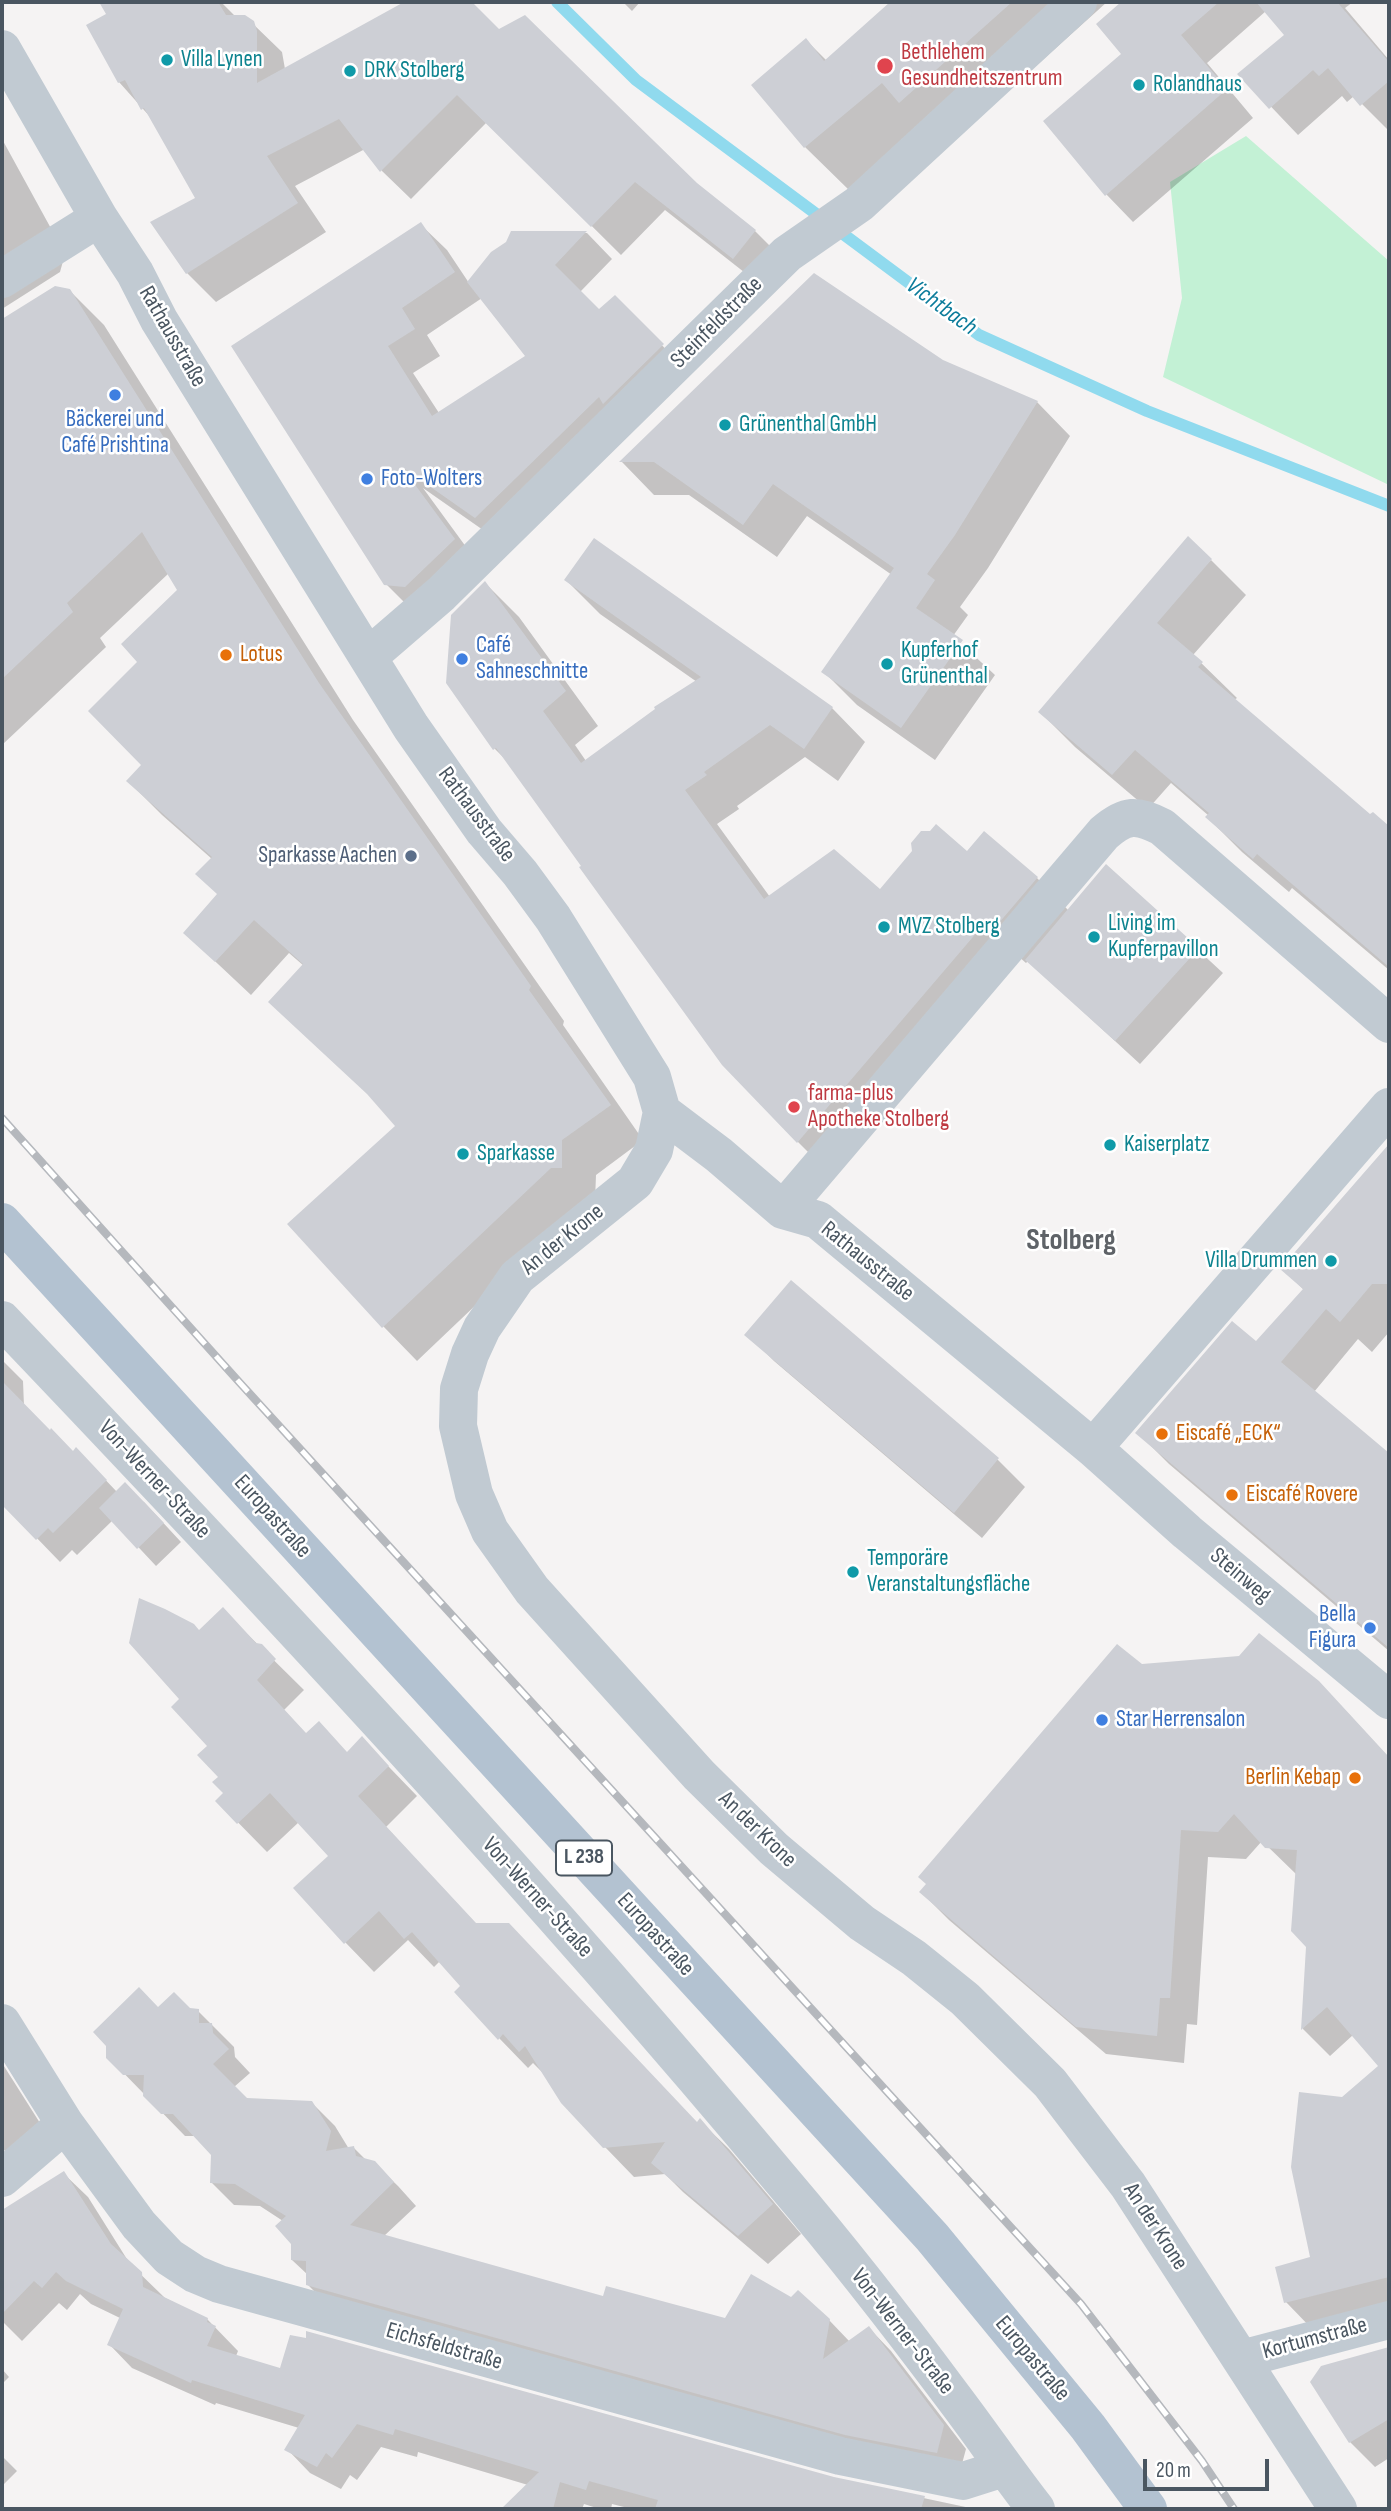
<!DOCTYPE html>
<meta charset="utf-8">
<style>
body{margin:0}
#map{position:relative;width:1391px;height:2511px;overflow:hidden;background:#f5f3f3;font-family:"Sofia Sans Condensed",sans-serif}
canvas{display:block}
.frame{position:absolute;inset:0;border:4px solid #4a5661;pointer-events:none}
.scale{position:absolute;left:1143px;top:2459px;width:126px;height:32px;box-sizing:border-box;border:4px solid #4a5661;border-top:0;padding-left:9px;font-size:21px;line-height:24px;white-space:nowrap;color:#4a5661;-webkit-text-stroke:5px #fff;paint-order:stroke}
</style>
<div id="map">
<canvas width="1391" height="2511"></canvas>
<div class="frame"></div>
<div class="scale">20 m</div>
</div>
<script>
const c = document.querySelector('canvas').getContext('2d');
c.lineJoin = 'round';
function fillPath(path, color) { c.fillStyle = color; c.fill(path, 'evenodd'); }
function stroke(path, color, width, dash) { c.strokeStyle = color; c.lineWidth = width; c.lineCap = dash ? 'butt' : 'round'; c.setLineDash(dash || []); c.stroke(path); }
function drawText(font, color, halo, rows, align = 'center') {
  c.font = font + ' "Sofia Sans Condensed",sans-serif'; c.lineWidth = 5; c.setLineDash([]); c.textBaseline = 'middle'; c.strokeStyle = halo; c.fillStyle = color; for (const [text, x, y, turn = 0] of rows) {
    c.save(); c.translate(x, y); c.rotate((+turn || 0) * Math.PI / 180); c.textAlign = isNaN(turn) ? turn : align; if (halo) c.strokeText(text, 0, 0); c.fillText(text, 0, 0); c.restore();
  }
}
fillPath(new Path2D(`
 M1246,136L1389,261V485L1163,377L1182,298L1170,182Z`), '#c3f1d5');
fillPath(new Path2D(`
 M101,2H221L236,17L252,23L282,52L285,69L407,2H469L499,31L755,231L784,260L763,287L665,210L621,255L487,122L411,199L382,171L365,149L295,186L326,232L216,302L187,273L197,198L152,119L119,82L108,15Z
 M623,2H640L632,11Z
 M892,2H1107L946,147L851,192L805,147L806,40L827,61Z
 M1124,2H1353L1345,8L1389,60V131L1354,96L1347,102L1342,96L1298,135L1240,74L1286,35L1266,11L1207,63L1253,118L1133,222L1106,194L1123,54L1098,24Z
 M2,139L65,254L60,272L2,309Z
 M420,224L447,250L469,283L507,243L512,233H587L612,259L580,292L599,311L614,298L689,372L503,544L423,488L480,566L413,611L386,584L233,346ZM482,298L528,357L439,413L413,373L440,356L427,335Z
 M55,288L69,290L104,325L353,720L564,1021L563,1025L643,1140L596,1175L595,1201H585L417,1361L383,1326L397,1127L304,966L289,953L251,995L185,933L219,895L212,859L162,815L128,781L143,765L139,662L179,590L169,573L100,638L106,647L2,745V553L25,535L2,496V321Z
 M943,361L1037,402L1070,436L988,568L960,607L968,615L953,636L995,675L935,760L857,705L824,672L892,575L807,516L777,557L689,495H654L622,462Z
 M1211,560L1246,595L1193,655L1237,698L1234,700L1370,817L1373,815L1389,829V970L1292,888L1289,892L1242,852L1207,817L1209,816L1171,783L1148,809L1075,747L1040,712Z
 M566,580L832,708L865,742L838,781L805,757L737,806L739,809L717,824L770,897L881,892L967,853L1037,878L1069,911L1107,866L1223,973L1140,1064L1028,961L1026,963L1018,956L831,1175L798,1142L584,866L510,764L495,749L485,583L519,617L598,726L575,745L586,761L697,682L600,614Z
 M1389,1146V1332L1372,1352L1358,1339L1314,1392L1389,1456V1651L1169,1464L1138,1433L1256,1344L1304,1290L1283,1269Z
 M791,1282L998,1460L1025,1487L982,1538L774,1361L747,1334Z
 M2,1360L23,1381L24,1406L73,1453L99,1473L117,1492L144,1502L181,1542L156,1566L113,1520L77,1555L72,1550L60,1562L2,1502Z
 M223,1610L304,1690L284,1710L307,1735L348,1753L362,1739L417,1796L386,1827L477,1925L698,2124L700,2121L729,2149L801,2234L768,2264L683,2192L665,2174L634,2177L605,2147L545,2075L533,2063L528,2068L499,2038L462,1987L440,1961L434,1967L408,1940L374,1972L345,1942L330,1856L299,1822L267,1852L217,1801L225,1793L210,1746L182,1699L200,1632Z
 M1141,1666L1346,1711L1389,1758V2310L1313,2330L1286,2302L1312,2259L1343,2099L1381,2067L1353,2035L1330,2056L1303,2029L1308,1947L1297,1875L1262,1841L1246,1859L1208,1857L1197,2025L1187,2024L1184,2063L1106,2054L949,1920L921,1892Z
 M159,2009L198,2011L234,2047L235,2057L250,2073L234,2087L246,2099L312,2103L335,2126L349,2149L354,2148L366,2160L374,2163L398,2186L416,2206L384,2236L604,2298L726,2320H829L850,2342L869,2328L891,2351L966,2449L959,2475L331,2308L308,2285V2275L292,2260L293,2243L283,2221L260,2206L234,2205L211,2182L212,2155L195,2136H185L108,2057Z
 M2,2063L40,2123L9,2155L2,2148Z
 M64,2174L88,2197L130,2264L165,2298L207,2319L238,2351L236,2356L281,2370L834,2479L975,2509H632L612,2504L611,2509H600L584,2504L582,2509H503L528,2485L418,2452L417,2457L381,2447L357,2480L350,2475L341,2489L310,2473L287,2449L299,2428L216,2403L215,2405L132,2368L109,2344L120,2318L91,2304L80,2294L67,2310L59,2303L22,2341L2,2321V2212Z
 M1389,2350V2458L1375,2467L1350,2442L1312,2382L1322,2368Z
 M2,2369L9,2377L2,2384Z
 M2,2456L17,2471L2,2486Z`), '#0003');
stroke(new Path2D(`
 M557,2L636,80L979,335L1147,411L1389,506`), '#90daee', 12);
fillPath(new Path2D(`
 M99,2H218L226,15H245L254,21L257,31V83L404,2H472L499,29L525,15L697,183L756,230L733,259L635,182L591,227L457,95L380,172L339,119L267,156L298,203L186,274L150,222L195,198L144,108L141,110L125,80L118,83L86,25L106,14Z
 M890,2H1012L899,103L882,83L804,148L751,85L806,38L824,61Z
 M1121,2H1219L1181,35L1227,89L1105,196L1043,121L1121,54L1096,24Z
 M1256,2H1337L1389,62V81L1360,106L1328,68L1319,76L1313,70L1269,109L1237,74L1284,35Z
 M421,222L455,272L402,308L415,329L388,346L432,416L525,356L467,282L491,252L506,242L511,231H587L555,265L599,309L615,295L664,344L603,404L599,397L475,518L402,467L455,539L405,587L384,585L231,346Z
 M814,273L943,360L1038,401L955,535L927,574L935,580L916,608L963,640L901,728L821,672L894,568L773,484L743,525L654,462H619Z
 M55,286L70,289L319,683L531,986L529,990L611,1105L562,1140V1168H551L382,1328L287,1224L395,1126L367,1094L268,1002L303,964L254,920L215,962L183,933L217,894L195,874L212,857L126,781L141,765L88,711L137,662L121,644L177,590L142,532L67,603L73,612L2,679V319Z
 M1188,536L1212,559L1157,623L1203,662L1198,667L1370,814L1373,812L1389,826V967L1257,854L1253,859L1205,817L1209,813L1135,750L1112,775L1038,712Z
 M594,538L833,707L804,749L770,725L704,772L707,775L685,790L764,899L834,849L880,889L912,851L911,843L921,831H930L936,824L967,851L984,831L1038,877L992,931L984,924L797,1143L722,1065L579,867L581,866L496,748L493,750L446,683L451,615L485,581L566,691L543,711L581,763L655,709L654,707L701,677L564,580Z
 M1106,864L1199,948L1115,1041L1025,960Z
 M1389,1144V1284H1372L1340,1322L1326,1309L1281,1362L1389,1453V1648L1135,1433L1232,1321L1256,1341L1303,1289L1280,1269Z
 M791,1280L999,1458L954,1513L744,1335Z
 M2,1381L50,1430L51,1428L73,1451L76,1447L107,1480L53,1533L48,1528L36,1540L2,1505Z
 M125,1482L164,1523L137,1549L99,1508Z
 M139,1598L165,1609L194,1624L199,1630L223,1607L256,1643L262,1644L276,1659L257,1680L306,1733L319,1721L347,1752L362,1736L389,1766L358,1796L476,1923H509L697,2122L700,2118L773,2204L738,2236L651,2163L665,2142L603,2148L561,2103L525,2046L519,2052L503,2034L498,2040L454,1992L460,1986L412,1932L404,1939L379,1911L344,1944L293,1888L328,1856L270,1793L237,1824L215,1801L223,1793L212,1782L218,1777L197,1755L207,1746L171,1707L179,1699L129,1643Z
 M1259,1633L1319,1681L1389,1757V2277L1284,2303L1275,2267L1310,2257L1291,2167L1299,2092L1342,2097L1378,2066L1327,2007L1301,2030L1306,1947L1291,1931L1297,1850L1265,1848L1234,1814L1218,1832L1181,1830L1170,1998H1160L1157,2036L1076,2027L919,1892L926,1884L918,1877L1117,1644L1142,1664L1239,1656Z
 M139,1987L158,2007L174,1992L190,2008L199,2009V2023H212L213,2033L229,2049L213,2064L247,2098L312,2101L331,2131L326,2151L354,2146L356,2156L375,2161L394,2182L350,2225L603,2296L606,2286L725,2318L751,2274L791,2297L798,2290L830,2319L823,2359L869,2326L944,2425L937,2453L845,2435L306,2285V2261L291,2260V2244L275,2226L286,2216L235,2184L210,2183L211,2155L173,2114H161L143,2096L144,2075H123L106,2058V2046L93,2032Z
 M64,2171L111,2244L142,2272L143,2287L208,2318L207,2322L216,2326L207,2346L280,2368L290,2335L306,2338V2331L834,2477L925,2496L921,2509H655L658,2500L589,2481L586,2490L560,2482L553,2509H501L539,2472L395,2429L393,2435L357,2424L332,2458L326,2453L317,2467L284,2450L305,2415L192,2380L191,2383L107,2345L123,2309L66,2281L56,2272L42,2288L34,2281L2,2314V2210Z
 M1389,2347V2419L1349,2443L1310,2382L1321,2366Z`), '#cdcfd5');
stroke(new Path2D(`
 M2,49L99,218L135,273L159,320L411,727L484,831L520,873L553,918L652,1077L662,1112L719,1155L783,1210L818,1220L1093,1448L1187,1532L1389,1700
 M2,279L99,218
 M368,657L441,594L787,254L859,204L1078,2
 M662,1112L654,1150L635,1182L517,1277L482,1328L470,1354L459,1389L458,1426L474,1494L490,1531L532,1590L699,1775L774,1849L862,1923L914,1958L965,1999L1050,2083L1128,2185L1338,2509
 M783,1210L1104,833C1126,814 1137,814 1162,827L1389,1024
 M2,1320C270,1601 535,1885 784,2183C842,2251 898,2323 951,2394C980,2432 1007,2472 1036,2509
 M1093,1448L1389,1107
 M2,2023L65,2124L139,2225L169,2257L195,2274L219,2284L840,2456L963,2481L1004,2468
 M2,2178L65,2124
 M1241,2359L1389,2320`), '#c1cad2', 38);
stroke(new Path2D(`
 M2,1222L932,2237L1088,2427L1148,2509`), '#b3c2d1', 38);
const rail = new Path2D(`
 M2,1118L240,1383L1081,2304L1202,2461L1234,2509`);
stroke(rail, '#b5b8bd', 8);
stroke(rail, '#fff', 5, [16]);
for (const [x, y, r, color] of [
 [167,60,7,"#0f9aa8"],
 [885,66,9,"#e0444e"],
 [350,71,7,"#0f9aa8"],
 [1139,85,7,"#0f9aa8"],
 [115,395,7,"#3f7fe0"],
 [725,425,7,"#0f9aa8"],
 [367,479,7,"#3f7fe0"],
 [226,655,7,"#e8710a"],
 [462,659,7,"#3f7fe0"],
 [887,664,7,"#0f9aa8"],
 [411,856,7,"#5c6f8a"],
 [884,927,7,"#0f9aa8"],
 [1094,937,7,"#0f9aa8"],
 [794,1107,7,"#e0444e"],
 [1110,1145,7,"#0f9aa8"],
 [463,1154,7,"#0f9aa8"],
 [1331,1261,7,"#0f9aa8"],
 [1162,1434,7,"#e8710a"],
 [1232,1495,7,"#e8710a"],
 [853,1572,7,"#0f9aa8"],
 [1370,1628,7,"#3f7fe0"],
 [1102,1720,7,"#3f7fe0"],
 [1355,1778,7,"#e8710a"]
]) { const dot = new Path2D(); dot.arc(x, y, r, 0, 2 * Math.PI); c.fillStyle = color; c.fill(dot); stroke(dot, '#fff', 2.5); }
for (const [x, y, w] of [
 [584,1858,56]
]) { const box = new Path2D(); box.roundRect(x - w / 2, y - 17.5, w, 35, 5); c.fillStyle = '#fff'; c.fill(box); stroke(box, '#4a5661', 2); }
drawText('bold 21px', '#4a5661', null, [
 ["L 238",584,1858]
]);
drawText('23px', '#be3a42', '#fff', [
 ["Bethlehem",901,53],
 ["Gesundheitszentrum",901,79],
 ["farma-plus",808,1094],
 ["Apotheke Stolberg",808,1120]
], 'left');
drawText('23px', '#0d838f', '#fff', [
 ["Villa Lynen",181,60],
 ["DRK Stolberg",364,71],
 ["Rolandhaus",1153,85],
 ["Grünenthal GmbH",739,425],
 ["Kupferhof",901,651],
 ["Grünenthal",901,677],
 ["Living im",1108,924],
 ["Kupferpavillon",1108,950],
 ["MVZ Stolberg",898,927],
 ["Kaiserplatz",1124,1145],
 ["Sparkasse",477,1154],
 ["Villa Drummen",1317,1261,"right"],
 ["Temporäre",867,1559],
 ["Veranstaltungsfläche",867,1585]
], 'left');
drawText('23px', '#4a5661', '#fff', [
 ["Steinfeldstraße",717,323,-45],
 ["Rathausstraße",172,337,60],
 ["Rathausstraße",476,815,53],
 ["An der Krone",563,1240,-39],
 ["Rathausstraße",867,1262,39],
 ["Von-Werner-Straße",154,1480,47],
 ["Europastraße",272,1517,48],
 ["Steinweg",1240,1576,40],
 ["An der Krone",757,1830,44],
 ["Von-Werner-Straße",537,1898,48],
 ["Europastraße",655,1935,48],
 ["An der Krone",1155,2227,57],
 ["Von-Werner-Straße",902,2332,52],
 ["Kortumstraße",1315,2339,-15],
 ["Eichsfeldstraße",444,2347,16],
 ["Europastraße",1032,2359,50]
]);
drawText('23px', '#366cbe', '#fff', [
 ["Bäckerei und",115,420,"center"],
 ["Café Prishtina",115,446,"center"],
 ["Foto-Wolters",381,479],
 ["Café",476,646],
 ["Sahneschnitte",476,672],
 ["Bella",1356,1615,"right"],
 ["Figura",1356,1641,"right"],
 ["Star Herrensalon",1116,1720]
], 'left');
drawText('23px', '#c56008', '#fff', [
 ["Lotus",240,655],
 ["Eiscafé „ECK“",1176,1434],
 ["Eiscafé Rovere",1246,1495],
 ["Berlin Kebap",1341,1778,"right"]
], 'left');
drawText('23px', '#4e5e75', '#fff', [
 ["Sparkasse Aachen",397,856]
], 'right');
drawText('italic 24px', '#0c7c9b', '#fff', [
 ["Vichtbach",941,307,36]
]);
drawText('bold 30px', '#5f6368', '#fff', [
 ["Stolberg",1071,1241]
]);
</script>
